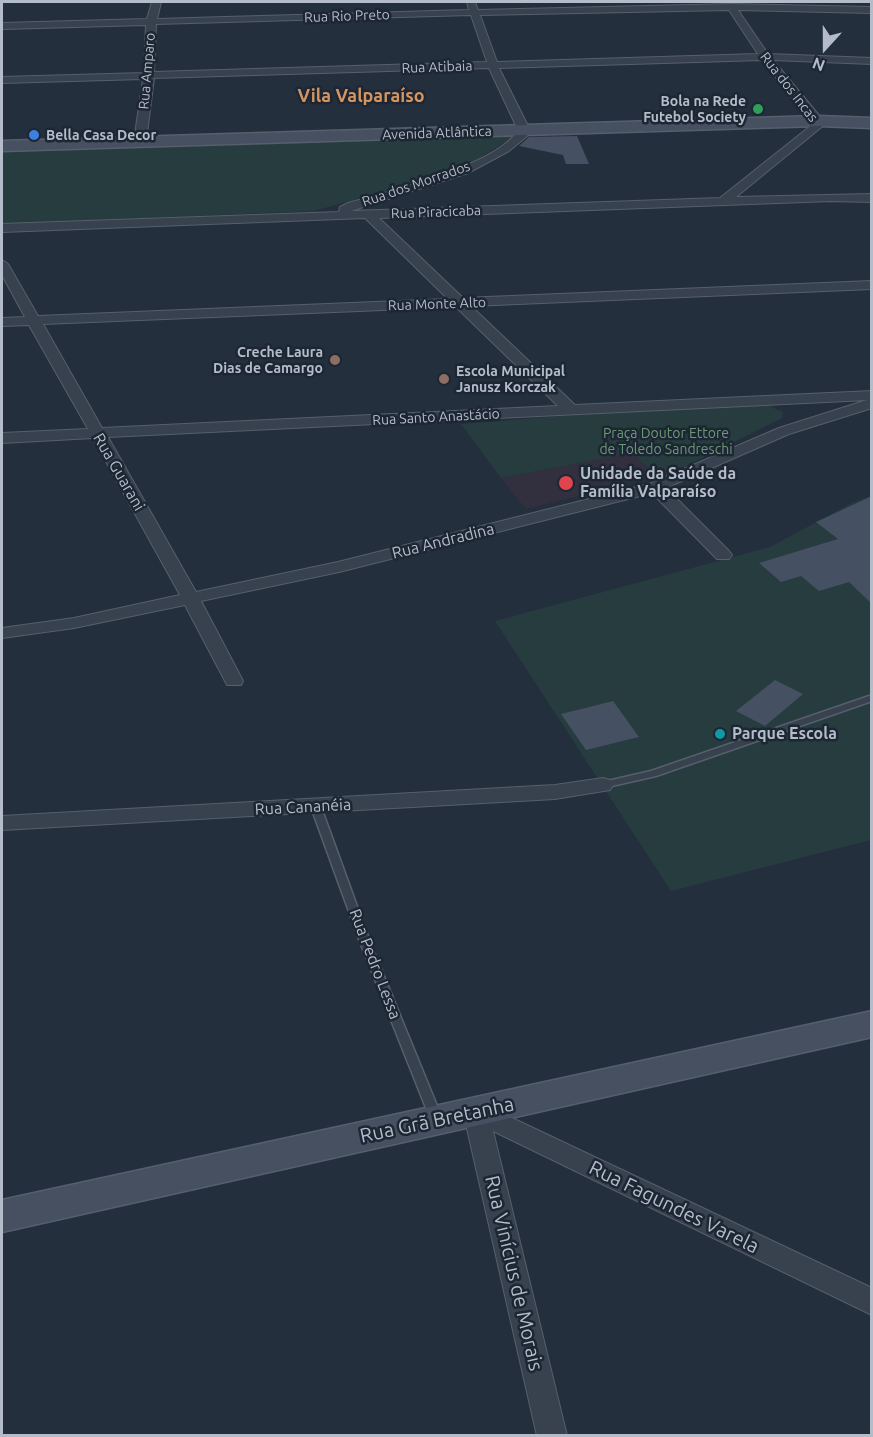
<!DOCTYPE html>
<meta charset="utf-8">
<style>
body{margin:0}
#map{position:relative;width:873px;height:1437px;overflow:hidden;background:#242f3e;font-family:Ubuntu,sans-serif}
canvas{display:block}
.frame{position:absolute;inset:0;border:3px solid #b4bcc9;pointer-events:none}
.north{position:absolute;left:795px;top:18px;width:60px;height:60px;-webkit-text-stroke:4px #1d2633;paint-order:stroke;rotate:201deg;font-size:16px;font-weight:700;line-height:24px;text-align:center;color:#b4bcc9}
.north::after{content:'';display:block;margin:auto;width:21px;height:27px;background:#b4bcc9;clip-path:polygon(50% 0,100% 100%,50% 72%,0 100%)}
</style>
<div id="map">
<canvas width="873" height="1437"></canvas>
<div class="frame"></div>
<div class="north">N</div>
</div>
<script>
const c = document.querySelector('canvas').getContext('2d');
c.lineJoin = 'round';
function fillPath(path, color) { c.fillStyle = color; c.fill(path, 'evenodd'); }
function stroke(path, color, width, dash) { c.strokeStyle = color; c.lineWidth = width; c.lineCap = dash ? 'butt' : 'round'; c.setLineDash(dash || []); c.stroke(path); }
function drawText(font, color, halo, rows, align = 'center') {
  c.font = font + ' Ubuntu,sans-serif'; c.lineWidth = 5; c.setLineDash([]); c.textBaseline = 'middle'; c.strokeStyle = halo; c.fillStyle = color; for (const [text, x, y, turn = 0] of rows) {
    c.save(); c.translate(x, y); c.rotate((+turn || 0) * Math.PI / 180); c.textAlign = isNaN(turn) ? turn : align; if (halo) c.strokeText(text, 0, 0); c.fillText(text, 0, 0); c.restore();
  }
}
fillPath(new Path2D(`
 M632,453L655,474L608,489L526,509L501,478Z`), '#32303f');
fillPath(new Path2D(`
 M506,134L512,138L476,160L429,179L314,211L2,224V149L160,144L169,147L238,145L254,141Z
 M767,405L783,412L782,418L660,479L632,453L501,478L461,424L586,414Z
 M871,496V840L671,891L495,621L770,547L852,503Z`), '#263c3f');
fillPath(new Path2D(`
 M577,136L589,164H566L563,155L519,146L529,137Z
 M872,496V604L849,582L819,591L801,576L781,582L759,563L838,539L816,522Z
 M775,680L803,694L765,726L736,711Z
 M613,701L639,737L586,750L561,714Z`), '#455162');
const lane = new Path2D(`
 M872,695V701L656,776L603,788L598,785L603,782L651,771Z
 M316,804L321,807L370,942L442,1118L440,1121L436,1123L432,1121L430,1118L360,942L311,807Z`);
const street = new Path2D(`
 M152,2H161L157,19L469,10L467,2H475L478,10L731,4L872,7V13L738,10L768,54L872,58V64L773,60L822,119L824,125L736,197L872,194V202L831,201L379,218L463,298L872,281V289L471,306L575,405L872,391V408L789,434L666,488L729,551L732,555L729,559H717L652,493L339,572L201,601L243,681L241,685H227L225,681L185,605L74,628L2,638V628L74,618L180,595L93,438L2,443V433L88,429L29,325L2,326V318L25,317L2,275V260L8,264L38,316L448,299L365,218L2,232V224L339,212L340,207L348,203C387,192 498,165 518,130L489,68L154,78L146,141L140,144L134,141L143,79L2,83V77L144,73L146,25L2,29V23L147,19ZM729,10L758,54L497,62L480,15ZM471,15L487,62L154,72L156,24ZM762,60L813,124L720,198L351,211L468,173L509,151L527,136L530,130L499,68ZM456,307L558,406L102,428L43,324ZM867,400L779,428L649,484L338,562L196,592L108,437Z
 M603,778L610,780L613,785L610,790L555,799L2,830V816L555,785Z
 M476,1101L872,1288V1315L493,1131L567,1436H537L463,1111L467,1104Z`);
const secondary = new Path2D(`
 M818,116L872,118V128L818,126L2,151V141Z
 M872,1011V1037L2,1232V1200Z`);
stroke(lane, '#565f6c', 3);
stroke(street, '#565f6c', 2);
stroke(secondary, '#565f6c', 3);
fillPath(lane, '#38414e');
fillPath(street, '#38414e');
fillPath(secondary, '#465061');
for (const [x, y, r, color] of [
 [758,109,6,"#2e9e5b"],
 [34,135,6,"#3f7fe0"],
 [335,360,6,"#8d6e63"],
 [444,379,6,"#8d6e63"],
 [566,483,8,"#e0444e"],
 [720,734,6,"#0f9aa8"]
]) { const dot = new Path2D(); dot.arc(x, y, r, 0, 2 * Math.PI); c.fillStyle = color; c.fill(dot); stroke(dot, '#1d2633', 2); }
drawText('14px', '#b4bcc9', '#1d2633', [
 ["Rua Rio Preto",347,16,-2],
 ["Rua Atibaia",437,67,-2],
 ["Rua Amparo",147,71,-85],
 ["Rua dos Incas",789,87,52],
 ["Avenida Atlântica",437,133,-2],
 ["Rua dos Morrados",416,184,-19],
 ["Rua Piracicaba",436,212,-2],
 ["Rua Monte Alto",437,304,-2],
 ["Rua Santo Anastácio",436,417,-3]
]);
drawText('bold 14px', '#b4bcc9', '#1d2633', [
 ["Bola na Rede",746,101],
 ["Futebol Society",746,117],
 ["Bella Casa Decor",46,135,"left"],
 ["Creche Laura",323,352],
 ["Dias de Camargo",323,368],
 ["Escola Municipal",456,371,"left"],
 ["Janusz Korczak",456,387,"left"]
], 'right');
drawText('14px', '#6b9a76', '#1d2633', [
 ["Praça Doutor Ettore",666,433],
 ["de Toledo Sandreschi",666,449]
]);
drawText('16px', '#b4bcc9', '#1d2633', [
 ["Rua Guarani",119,472,60],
 ["Rua Andradina",443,541,-14],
 ["Rua Cananéia",303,807,-3],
 ["Rua Pedro Lessa",375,964,69]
]);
drawText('bold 16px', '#b4bcc9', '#1d2633', [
 ["Unidade da Saúde da",580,474],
 ["Família Valparaíso",580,492],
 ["Parque Escola",732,734]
], 'left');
drawText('bold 18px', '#d59563', '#1d2633', [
 ["Vila Valparaíso",361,96]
]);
drawText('20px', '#b4bcc9', '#1d2633', [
 ["Rua Grã Bretanha",437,1120,-12],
 ["Rua Fagundes Varela",674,1207,26],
 ["Rua Vinícius de Morais",514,1273,77]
]);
</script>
